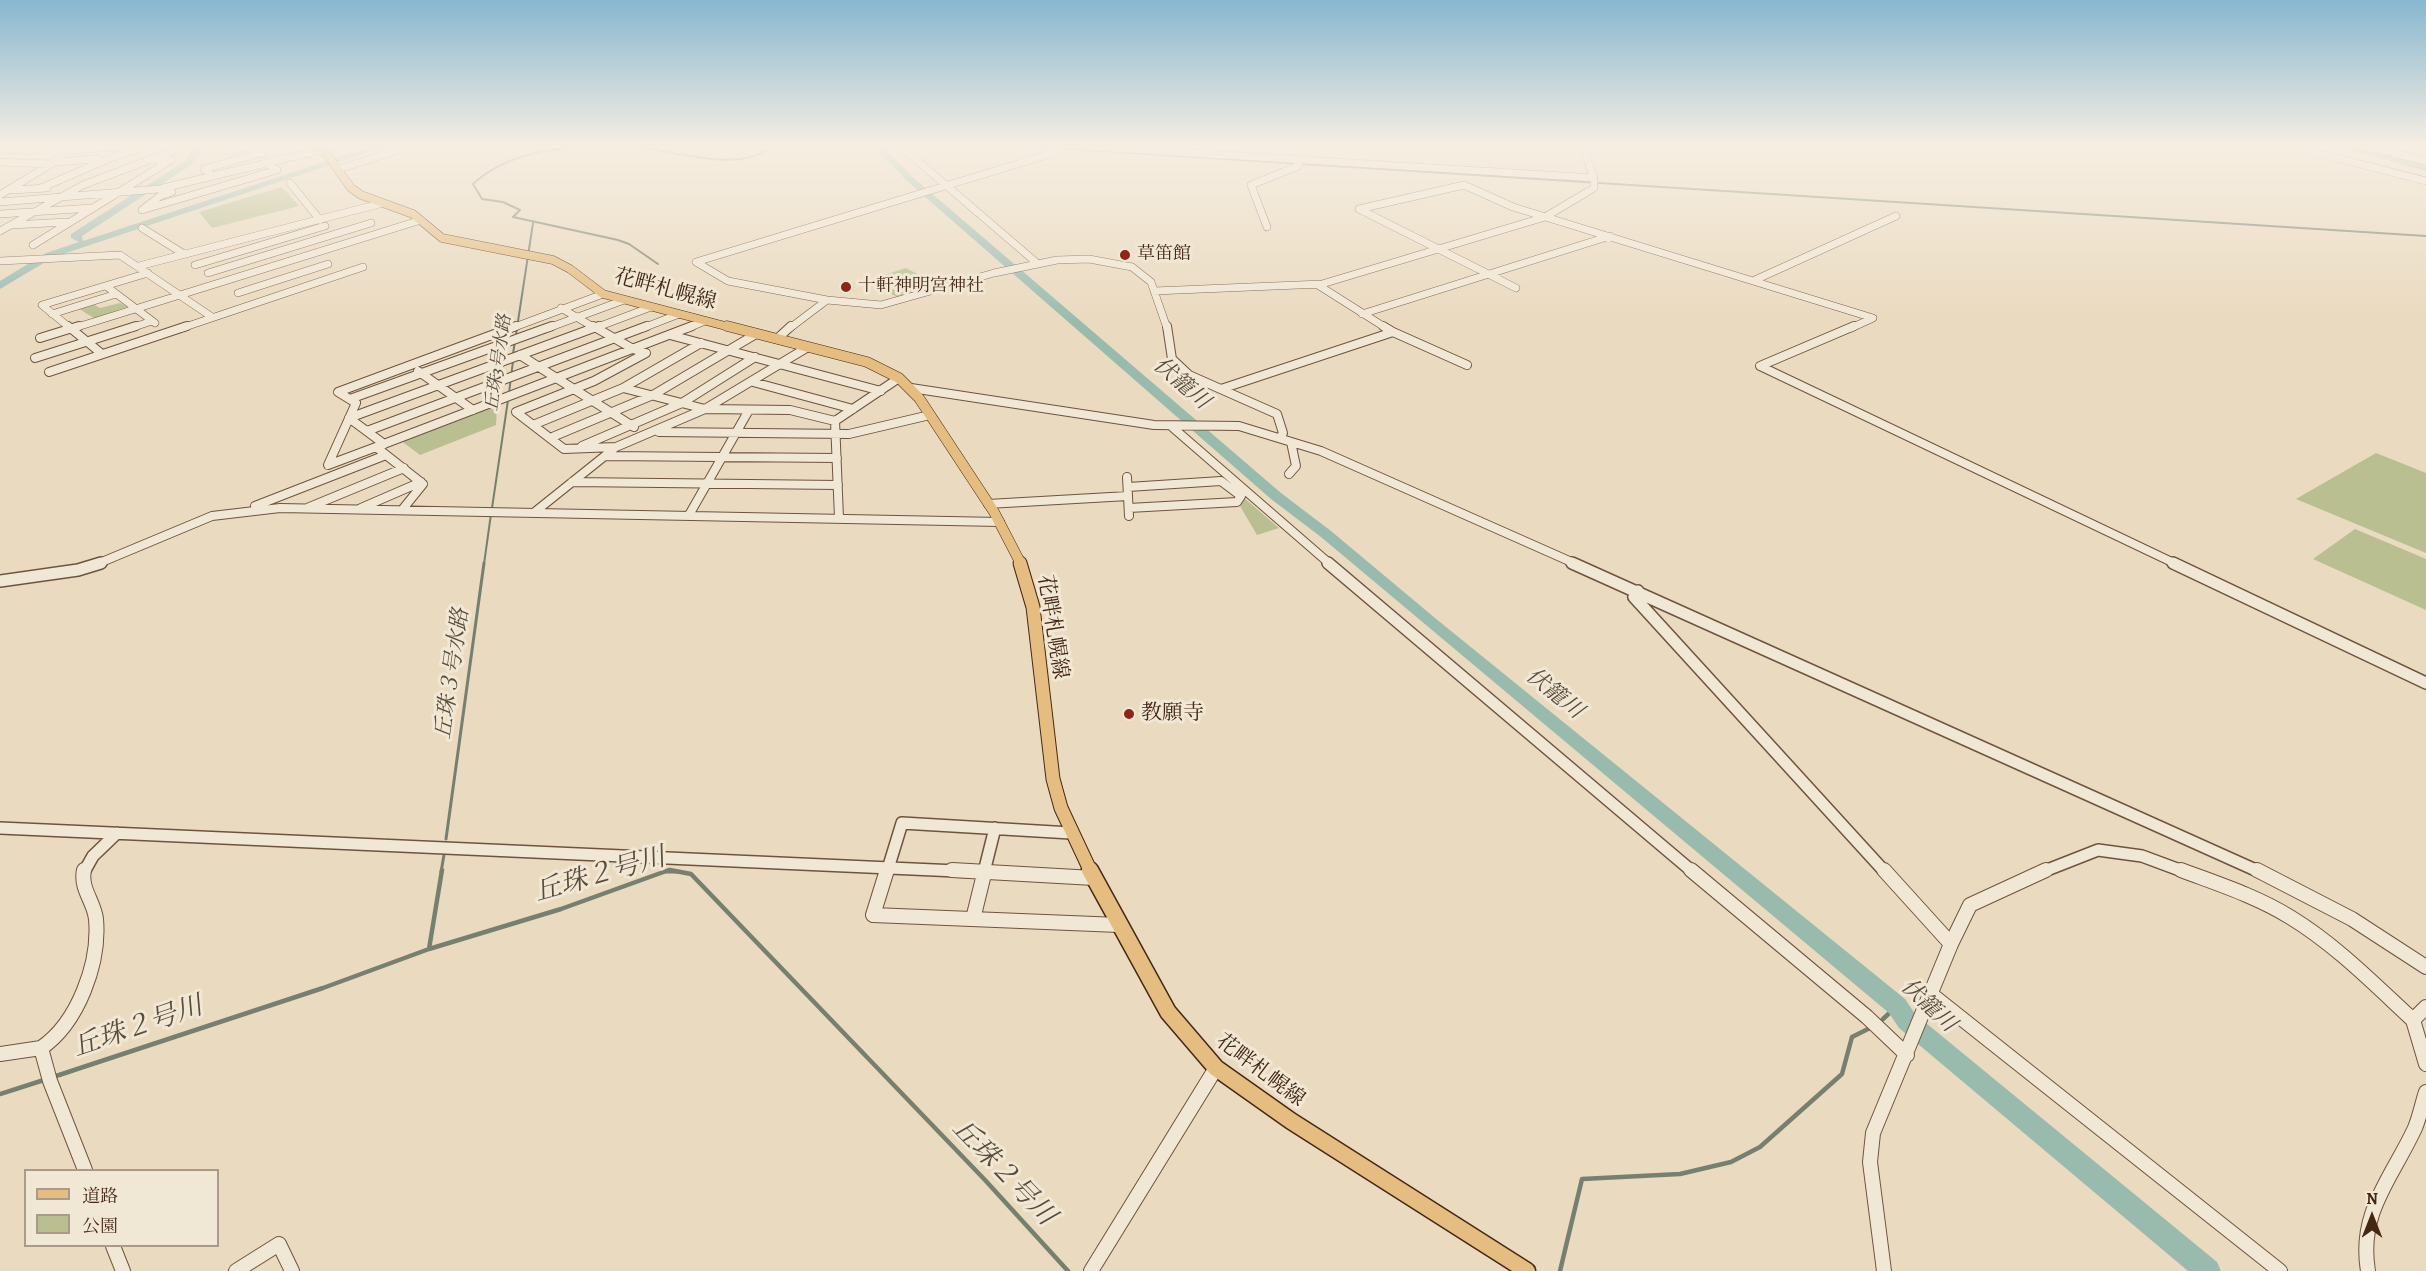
<!DOCTYPE html>
<meta charset="utf-8">
<style>
body{margin:0}
#map{position:relative;width:2426px;height:1271px;overflow:hidden;background:#eadabf;font-family:Alegreya,"Noto Serif JP",serif}
canvas{display:block}
.legend{position:absolute;left:24px;top:1169px;width:195px;height:78px;box-sizing:border-box;background:#f1e7d5;border:2px solid #ac9a88;margin:0;padding:8px 10px;list-style:none;font-size:18px;color:#452714}
.legend li{display:flex;align-items:center;gap:12px;height:30px}
.legend b{width:30px;border:2px solid #ac9a88}
.north{position:absolute;left:2342px;top:1187px;width:60px;height:60px;-webkit-text-stroke:4px #f1e7d5;paint-order:stroke;rotate:0deg;font-size:16px;font-weight:700;line-height:24px;text-align:center;color:#452714}
.north::after{content:'';display:block;margin:auto;width:21px;height:27px;background:#452714;clip-path:polygon(50% 0,100% 100%,50% 72%,0 100%)}
</style>
<div id="map">
<canvas width="2426" height="1271"></canvas>
<ul class="legend">
<li><b style="height:8px;background:#e5bd80"></b>道路</li>
<li><b style="height:16px;background:#b9bf90"></b>公園</li>
</ul>
<div class="north">N</div>
</div>
<script>
const c = document.querySelector('canvas').getContext('2d');
c.lineJoin = 'round';
function fillPath(path, color) { c.fillStyle = color; c.fill(path, 'evenodd'); }
function stroke(path, color, width, dash) { c.strokeStyle = color; c.lineWidth = width; c.lineCap = dash ? 'butt' : 'round'; c.setLineDash(dash || []); c.stroke(path); }
function drawText(font, color, halo, rows, align = 'center') {
  c.font = font + ' Alegreya,"Noto Serif JP",serif'; c.lineWidth = 6; c.setLineDash([]); c.textBaseline = 'middle'; c.strokeStyle = halo; c.fillStyle = color; for (const [text, x, y, turn = 0] of rows) {
    c.save(); c.translate(x, y); c.rotate((+turn || 0) * Math.PI / 180); c.textAlign = isNaN(turn) ? turn : align; if (halo) c.strokeText(text, 0, 0); c.fillText(text, 0, 0); c.restore();
  }
}
fillPath(new Path2D(`
 M282,187L299,206L212,228L199,212Z
 M906,268L940,286L899,298L866,281Z
 M91,303L100,308L120,303L127,307L94,318L76,307Z
 M497,403L496,425L420,455L400,440Z
 M2376,453L2426,473V553L2296,499Z
 M1243,497L1279,528L1257,535L1240,506Z
 M2355,529L2426,559V610L2313,559Z`), '#b9bf90');
stroke(new Path2D(`
 M610,145C564,146 508,151 473,184L482,199L503,202L520,210L513,217L618,240L629,244L658,264
 M627,145C668,149 740,176 774,145
 M1007,145L2426,236
 M513,354L533,223
 M509,393L513,361
 M492,508L508,400
 M484,564L491,514`), '#778070', 2);
stroke(new Path2D(`
 M446,839L484,563
 M441,872L444,855
 M664,872H678`), '#778070', 3);
stroke(new Path2D(`
 M670,870L691,874L985,1180L1068,1271
 M429,949L442,870
 M1883,1019L1897,1006
 M53,1077L323,988L429,949L561,909L669,870
 M0,1094L44,1080
 M1560,1271L1582,1179L1680,1174L1731,1162L1760,1147L1842,1074L1852,1037L1870,1028`), '#778070', 4.5);
fillPath(new Path2D(`
 M194,145H203L199,157L191,165L82,236L83,241L376,145H390L54,257L0,289V281L46,253L79,242L71,238V234L185,161Z
 M872,145H881L914,178L1281,493L1331,531L1435,618L1905,999L1915,1014L2217,1262L2221,1271H2188L1899,1028L1889,1013L1321,537L1271,499L908,182Z
 M2332,145H2346L2426,165V171Z`), '#98bbae');
const minorFar3 = new Path2D(`
 M219,145L227,151L246,147
 M244,145L262,154
 M899,145L1038,264
 M1063,145L1594,178
 M2286,145L2426,181
 M2359,145L2426,161
 M0,149L34,151L43,145
 M68,150L135,146
 M0,162L51,164
 M54,162L98,159
 M339,169L414,145
 M213,176L204,169L261,153
 M290,183L320,220
 M41,188L108,159L151,145
 M12,190L47,188
 M172,192L160,196L142,210L277,170L265,163
 M0,195L51,164L74,145
 M0,202L159,189L341,145
 M0,214L92,208
 M12,225L66,222
 M1267,227L1251,185L1298,166L1300,160
 M142,228L184,254
 M0,231L83,185L189,145
 M33,245L171,160H151
 M0,261L120,255L212,317
 M195,265L325,226
 M139,266L383,203
 M208,273L371,223
 M1755,280L1896,216
 M1318,285L1386,328
 M106,286L155,323
 M1516,288L1359,209L1464,185L1513,207L1873,318L1851,328
 M1154,291L1322,284L1545,217L1594,188V178L1582,145
 M238,293L328,264
 M827,300L728,281L696,262L1050,154L1061,145
 M561,308L595,328
 M52,314L116,294
 M1362,314L1610,236
 M70,328L42,305L148,273
 M74,328L421,220
 M131,328L152,321
 M182,328L363,267
 M512,328L603,294
 M548,328L624,300
 M595,328L651,307
 M643,328L679,314
 M688,328L705,321
 M790,328L827,300L881,305L994,273L1057,260L1089,259L1132,267L1151,282L1167,328`);
const minorFar2 = new Path2D(`
 M68,326L102,354
 M593,326L633,349L646,353L594,381L516,412L564,449L616,447
 M1167,326L1172,359L1189,375L1277,414L1283,433L1280,438
 M1383,326L1393,332
 M1854,326L1760,366L2176,564
 M670,335L881,391
 M40,338L79,326
 M777,339L791,326
 M520,355L634,427
 M35,358L136,326
 M418,371L473,410
 M49,372L187,326
 M753,382L853,409
 M623,388L705,409L790,410L835,421
 M911,388L1154,425L1239,426L1321,451L1576,564
 M1221,389L1393,332L1467,365
 M350,399L552,326
 M349,418L599,326
 M349,418L384,444
 M533,425L623,388L701,343
 M1171,426L1330,564
 M367,431L647,326
 M659,432L849,434L930,415
 M550,438L653,395L756,334
 M582,446L682,403L755,357
 M376,447L692,326
 M605,456L837,458
 M1289,474L1296,466L1291,442
 M1127,477L1129,516
 M572,482L838,485
 M1128,487L1221,481L1241,496L1237,502L1129,508
 M988,504L1128,496
 M255,506L386,455
 M307,508L404,468
 M361,508L421,482
 M402,510L423,484L376,447L328,465L356,403L338,392L516,326
 M536,511L616,447L705,409L808,347
 M689,515L749,410
 M839,518L835,421L899,378
 M97,564L212,516L280,508L1000,522`);
const minorFar1 = new Path2D(`
 M1328,563L1693,872
 M1572,563L2260,872
 M2173,563L2426,683
 M0,581L78,570L101,563
 M1638,591L1634,597L1885,872
 M0,828L979,872
 M84,872L93,856L117,833
 M887,872L902,823L1071,833
 M984,872L995,828
 M2042,872L2098,850L2142,856L2185,872`);
const minor = new Path2D(`
 M887,870L873,915L1119,925
 M952,870L1094,878
 M1691,870L1867,1017L1907,1055
 M1884,870L1951,944
 M2181,870C2218,884 2256,896 2290,917C2336,945 2374,984 2413,1020L2426,1007
 M2257,870L2352,919L2426,967
 M973,919L985,870
 M1932,995L2280,1271
 M2413,1020L2426,1064
 M41,1048C78,1023 100,963 96,919C94,901 80,889 84,870
 M0,1054L41,1048L50,1081L85,1170
 M113,1246L123,1271
 M236,1271L279,1244L292,1271
 M1091,1271L1216,1068
 M1884,1271L1870,1162L1873,1133L1951,944L1970,905L2046,870
 M2368,1271C2358,1212 2392,1178 2415,1128C2420,1116 2422,1104 2426,1092`);
const majorFar3 = new Path2D(`
 M310,145L326,153L351,188L361,195L413,214L442,238L553,260L570,269L603,294L733,328`);
const majorFar2 = new Path2D(`
 M727,326L867,362L899,378L919,398L994,512L1021,564`);
const majorFar1 = new Path2D(`
 M1020,563L1033,607L1053,779L1061,808L1091,872`);
const major = new Path2D(`
 M1090,870L1168,1012L1216,1068L1291,1121L1527,1271`);
stroke(minorFar3, '#6e543f', 8);
stroke(minorFar2, '#6e543f', 10);
stroke(minorFar1, '#6e543f', 14);
stroke(minor, '#6e543f', 16);
stroke(majorFar3, '#452714', 9);
stroke(majorFar2, '#452714', 11);
stroke(majorFar1, '#452714', 15);
stroke(major, '#452714', 19);
stroke(minorFar3, '#f1e7d5', 7);
stroke(minorFar2, '#f1e7d5', 8);
stroke(minorFar1, '#f1e7d5', 11);
stroke(minor, '#f1e7d5', 14);
stroke(majorFar3, '#e5bd80', 8);
stroke(majorFar2, '#e5bd80', 10);
stroke(majorFar1, '#e5bd80', 13);
stroke(major, '#e5bd80', 16);
const sky = c.createLinearGradient(0, 0, 0, 323);
sky.addColorStop(0, '#88b7d1');
sky.addColorStop(0.45, '#f6eee2');
sky.addColorStop(1, '#f6eee200');
c.fillStyle = sky;
c.fillRect(0, 0, 2426, 323);
for (const [x, y, r, color] of [
 [1125,255,6,"#8f2418"],
 [846,287,6,"#8f2418"],
 [1129,714,6,"#8f2418"]
]) { const dot = new Path2D(); dot.arc(x, y, r, 0, 2 * Math.PI); c.fillStyle = color; c.fill(dot); stroke(dot, '#f1e7d5', 2); }
drawText('18px', '#452714', '#f1e7d5', [
 ["草笛館",1137,255],
 ["十軒神明宮神社",858,287]
], 'left');
drawText('italic 18px', '#5a4c3a', '#f1e7d5', [
 ["丘珠3号水路",499,363,-82]
]);
drawText('21px', '#452714', '#f1e7d5', [
 ["花畔札幌線",665,290,15],
 ["花畔札幌線",1052,627,81],
 ["花畔札幌線",1260,1071,37]
]);
drawText('21px', '#452714', '#f1e7d5', [
 ["教願寺",1141,714]
], 'left');
drawText('italic 22px', '#5a4c3a', '#f1e7d5', [
 ["伏籠川",1181,384,41],
 ["丘珠３号水路",453,674,-82],
 ["伏籠川",1554,694,39],
 ["伏籠川",1928,1006,43]
]);
drawText('italic 27px', '#5a4c3a', '#f1e7d5', [
 ["丘珠２号川",600,876,-16],
 ["丘珠２号川",138,1028,-19],
 ["丘珠２号川",1003,1173,46]
]);
</script>
